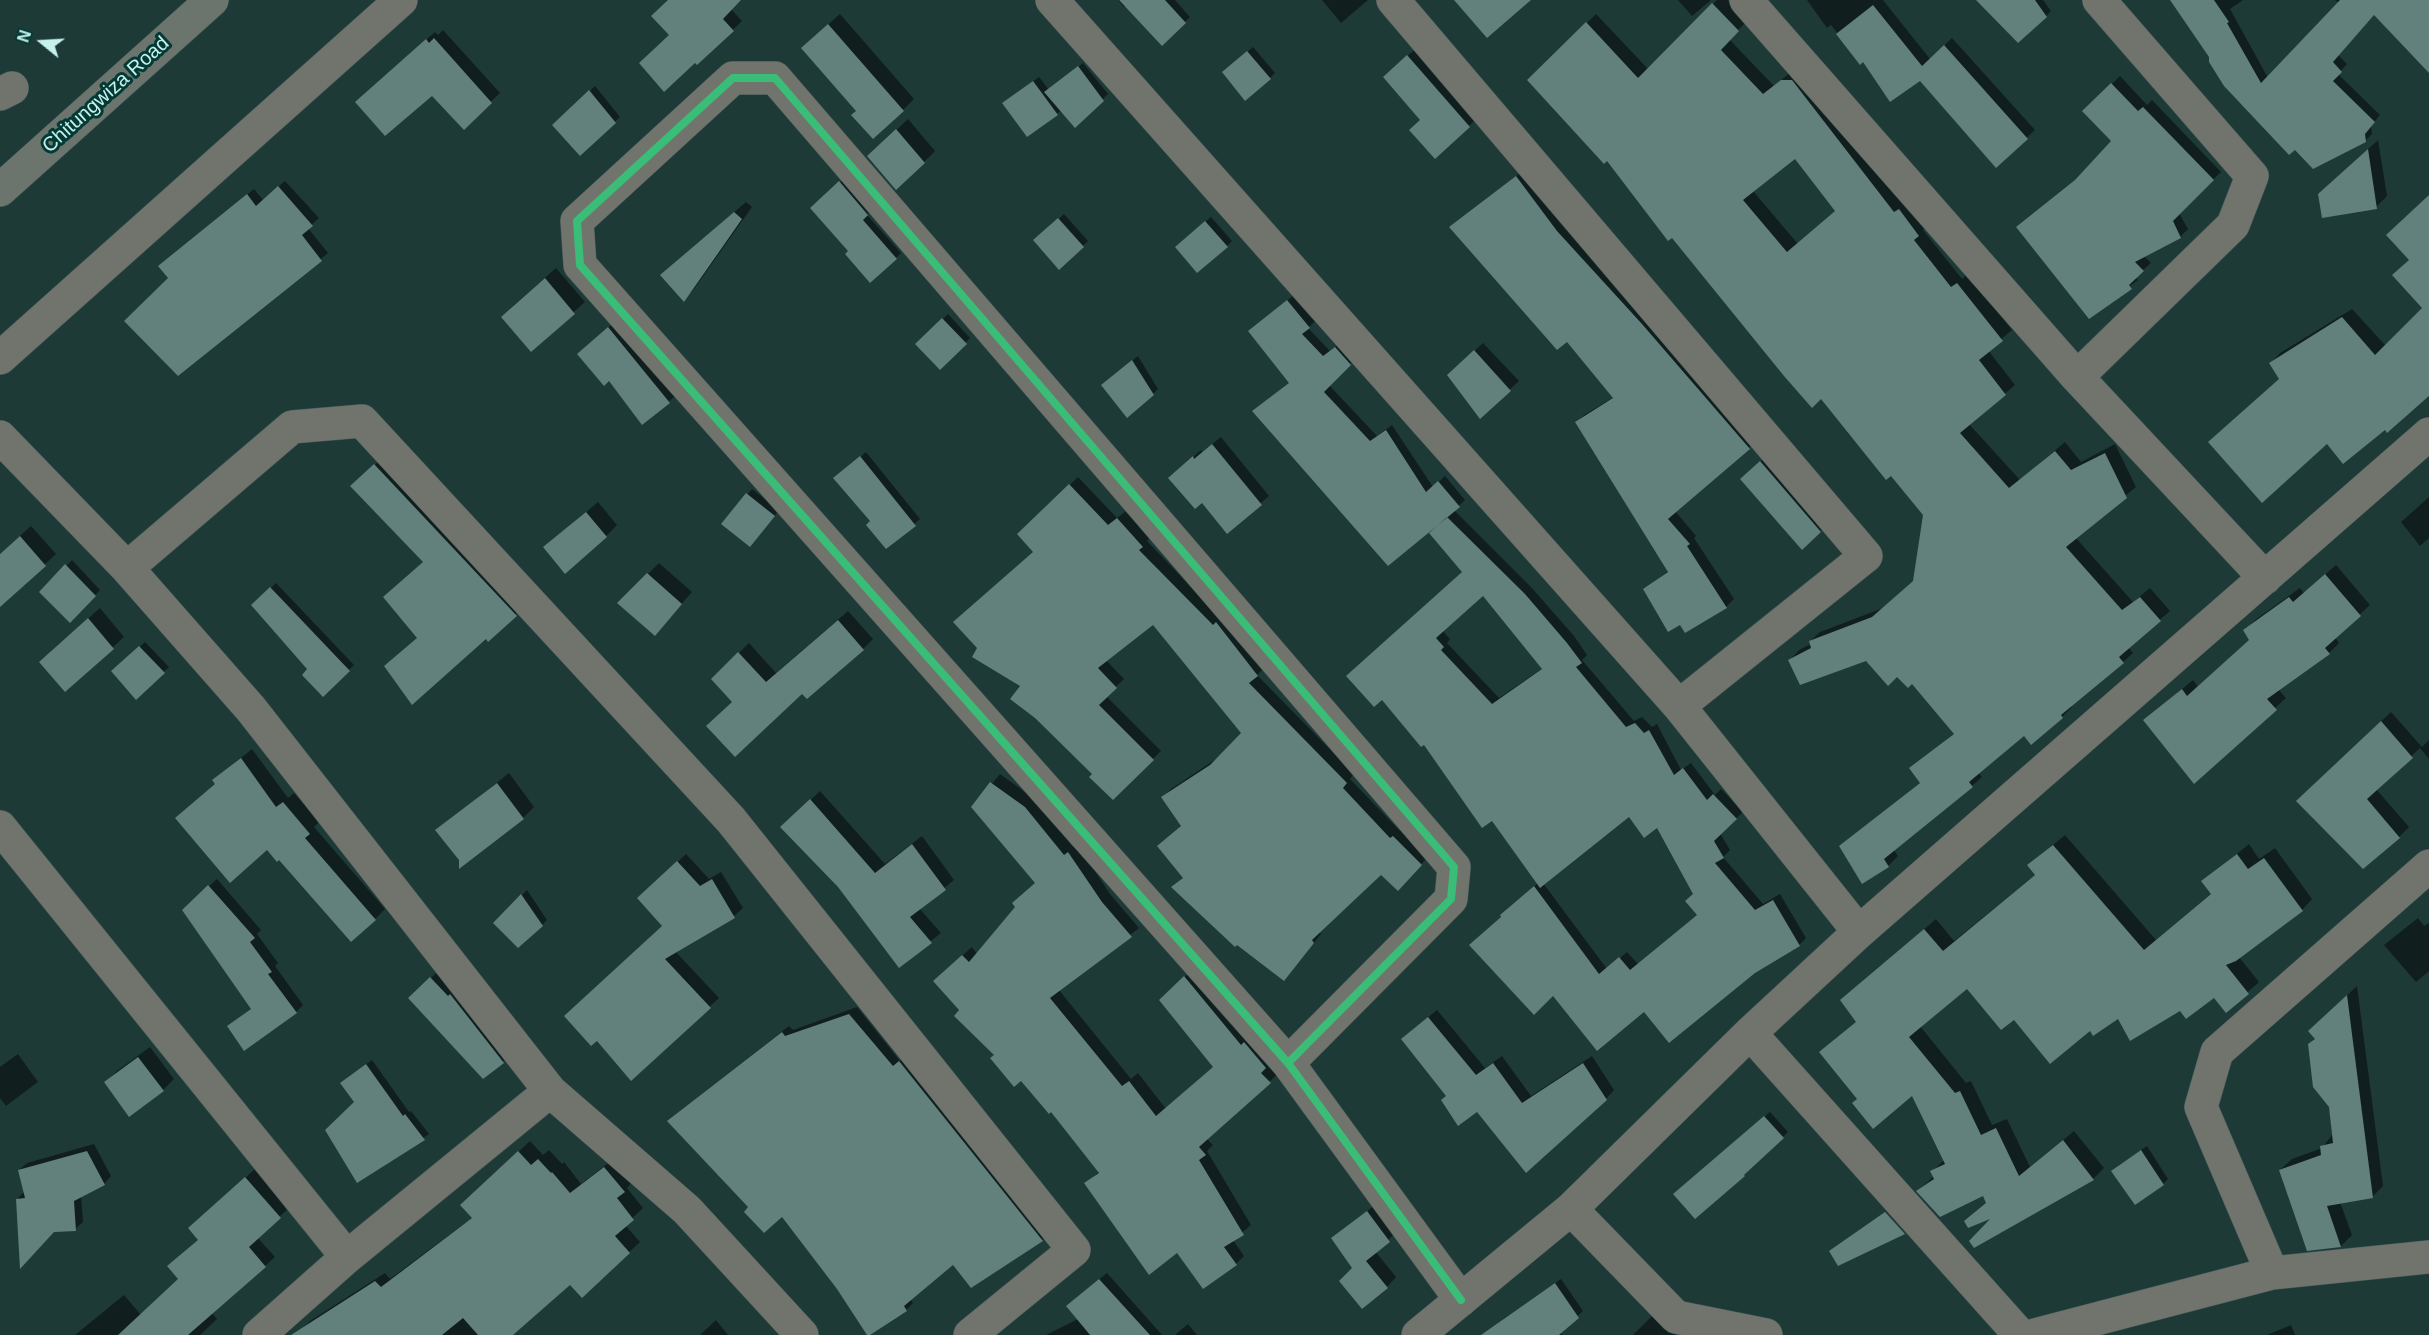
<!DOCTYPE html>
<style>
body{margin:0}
#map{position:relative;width:2429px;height:1335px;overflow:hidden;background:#1e3a37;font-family:Helvetica,sans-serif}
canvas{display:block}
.north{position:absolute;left:12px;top:12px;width:60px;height:60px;-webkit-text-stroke:4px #043a35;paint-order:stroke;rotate:288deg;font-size:16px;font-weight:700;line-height:24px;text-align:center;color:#c7f1eb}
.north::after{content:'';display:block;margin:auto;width:21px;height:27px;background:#c7f1eb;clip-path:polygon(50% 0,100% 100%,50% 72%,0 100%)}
</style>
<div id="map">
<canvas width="2429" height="1335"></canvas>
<div class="north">N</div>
</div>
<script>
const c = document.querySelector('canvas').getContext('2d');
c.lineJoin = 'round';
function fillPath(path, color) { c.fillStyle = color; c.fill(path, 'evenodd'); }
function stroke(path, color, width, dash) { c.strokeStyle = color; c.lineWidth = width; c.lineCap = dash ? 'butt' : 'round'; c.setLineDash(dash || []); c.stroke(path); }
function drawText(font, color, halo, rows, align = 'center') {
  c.font = font + ' Helvetica,sans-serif'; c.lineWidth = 6; c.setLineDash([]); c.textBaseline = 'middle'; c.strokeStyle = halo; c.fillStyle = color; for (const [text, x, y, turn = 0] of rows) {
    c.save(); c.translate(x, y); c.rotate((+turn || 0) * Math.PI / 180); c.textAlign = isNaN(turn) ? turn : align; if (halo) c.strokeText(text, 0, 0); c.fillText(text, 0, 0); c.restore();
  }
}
fillPath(new Path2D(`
 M670,0H740L731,9L742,21L698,63L671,35Z
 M1118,0H1175L1190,17L1162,44L1126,5L1124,7Z
 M1322,0H1368L1341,23Z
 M1678,0H1711L1692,16Z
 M1717,0H1727L1748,20L1729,39L1774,86L1792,71L1927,225L1923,230L1962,279L1967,274L2012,330L1988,350L2015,385L1969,424L2020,480L2065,442L2081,462L2115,444L2136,487L2075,537L2133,602L2150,588L2170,611L2128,647L2133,653L2123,662L2070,706L2072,707L2062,717L2031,743L2024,734L1978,772L1982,777L1972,786L1893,849L1898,856L1888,866L1840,846L1921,782L1911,768L1955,733L1912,682L1867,659L1790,660L1799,650L1811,644L1810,641L1820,632L1883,608L1914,580L1924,514L1892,474L1608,158L1529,80L1596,14L1649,70ZM1795,157L1836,210L1798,244L1753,191Z
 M1807,0H1883L1930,59L1952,38L2035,130L1996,166L1921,79L1864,60L1860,62L1831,25L1827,28Z
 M1978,0H2043L2051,11L2046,16Z
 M2186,0H2243L2230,9L2268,78L2339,3L2335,0H2386L2338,55L2347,64L2338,74L2380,115L2371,126L2372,134L2365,141L2211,57Z
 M840,14L914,99L903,110L814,37Z
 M443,30L500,93L464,127L432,94L366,93L435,32L438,35Z
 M1253,47L1275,73L1270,78L1229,67Z
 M1417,48L1477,118L1469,126L1422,119L1393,68Z
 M1083,63L1108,94L1075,126L1061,110L1057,114L1009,99L1039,77L1049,90Z
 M2120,76L2147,105L2152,100L2221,172L2179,213L2188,229L2180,237L2144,256L2151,263L2135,277L2138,280L2089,317L2082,175L2113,141L2085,111Z
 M595,86L620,117L580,154L554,125Z
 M908,119L935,151L924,162L880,145Z
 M2378,140L2387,196L2376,207L2331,183Z
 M1524,170L1757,441L1675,511L1696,536L1694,538L1734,599L1726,607L1685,631L1681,623L1645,590L1669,570L1577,422L1584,415L1614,397L1567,339L1451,227Z
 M845,178L872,209L867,215L901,253L896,258L850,251L812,208Z
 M285,181L319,218L308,228L328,253L178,374L167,260L254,189L263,200Z
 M2429,196V396L2388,431L2280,378L2271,363L2280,353L2352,309L2386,346L2425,308L2411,259Z
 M746,202L752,207L694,289L684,300L673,264Z
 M1064,214L1088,241L1059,268L1036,240Z
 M1211,217L1232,241L1227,246L1182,242Z
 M556,268L585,302L531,349L513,306Z
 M1294,295L1315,321L1308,328L1330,351L1342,342L1356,358L1329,385L1377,436L1392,425L1433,487L1445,476L1465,500L1454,510L1531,587L1574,636L1587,655L1582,660L1634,721L1642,717L1652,727L1657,724L1681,770L1691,763L1715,795L1721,789L1743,812L1720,833L1730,850L1723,857L1763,904L1780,894L1806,938L1799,945L1644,1010L1503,916L1508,908L1538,883L1492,819L1383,697L1464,572L1448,518L1290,382L1256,325ZM1483,594L1543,668L1499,698L1447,643L1450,639L1442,630ZM1630,815L1657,826L1695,893L1698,915L1638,964L1627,952L1607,969L1543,883Z
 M948,314L970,338L940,368L917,344Z
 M618,319L679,393L642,423L588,345Z
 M1483,343L1519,381L1480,417L1457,367Z
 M1138,356L1158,389L1153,394L1108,380Z
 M1221,437L1269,496L1227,532L1178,470L1201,450L1202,452Z
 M1772,451L1831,520L1820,531L1753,468Z
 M866,452L920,519L887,547L841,474Z
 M385,456L524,607L486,637L425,562L361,477Z
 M1078,477L1117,518L1126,511L1150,537L1147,541L1266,666L1257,675L1354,774L1350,779L1400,831L1402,829L1429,856L1397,889L1381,873L1319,931L1321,934L1284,980L1173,887L1184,877L1182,825L1163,797L1171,789L1219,757L1243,733L1153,623L1106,660L1124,679L1106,696L1161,751L1113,798L1022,686L1035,551L1019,534Z
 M752,489L779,510L755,540L723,524Z
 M2429,497V538L2420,546L2401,522Z
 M598,502L617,525L606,536L545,547Z
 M31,526L56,554L0,605V554Z
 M72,560L100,590L70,621L41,592Z
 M659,563L692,592L655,634L619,603Z
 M2336,565L2370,605L2335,637L2339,643L2329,653L2278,689L2286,698L2194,781L2145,720L2193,680L2198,687L2251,639L2245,631L2255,620L2300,588L2304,593Z
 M276,583L354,665L323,695L309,669L253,605Z
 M100,608L124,637L65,690L51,651Z
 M848,611L873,639L863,649L802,692L734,702L713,679L749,643L776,673Z
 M145,642L169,667L137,698L113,671Z
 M2391,712L2422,747L2429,740V759L2420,748L2376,789L2409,827L2399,837L2308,792Z
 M252,749L288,798L294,793L319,822L314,827L385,909L375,919L267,848L214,780Z
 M509,773L534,807L523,818L460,866V859L437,830Z
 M1000,774L1033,798L1073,847L1077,844L1110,894L1139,928L1059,990L1131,1079L1138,1073L1166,1109L1215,1066L1161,1000L1193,969L1278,1074L1206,1138L1213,1145L1207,1151L1251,1225L1233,1240L1244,1256L1236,1264L1177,1250L1086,1184L1100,1171L1051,1110L996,1055L961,1010L943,972L972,947L977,954L1037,882L973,807Z
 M820,791L885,864L922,836L954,880L919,908L941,933L899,966L792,818Z
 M2065,835L2156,940L2212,893L2203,882L2249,844L2259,859L2275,848L2312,899L2302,910L2239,957L2259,982L2226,1011L2214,996L2180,1009L2119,1017L2090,1029L2014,1017L1967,987L1920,1026L1966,1083L1971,1081L1992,1125L2007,1119L2030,1167L2074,1131L2104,1168L2093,1179L1996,1215L1983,1194L1918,1191L1934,1176L1932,1172L1944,1160L1912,1093L1858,1098L1857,1021L1853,990L1936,919L1954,941L2036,874L2029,865Z
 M686,854L709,879L721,872L743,908L734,916L675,951L719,998L631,1079L597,1038L664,925L648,890Z
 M217,879L261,930L257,934L278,963L275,966L303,1005L296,1012L229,1026L252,1008L184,910Z
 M527,890L547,920L542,925L495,923Z
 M2418,918L2424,926L2429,923V971L2416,982L2384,945Z
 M436,973L508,1057L483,1077L410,998Z
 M2357,986L2383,1186L2372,1197L2340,1202L2352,1235L2341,1246L2308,1249L2280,1170L2292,1159L2322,1148L2332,1135L2330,1106L2316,1038L2321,1020Z
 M857,1007L900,1061L907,1055L1048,1233L1042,1240L953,1263L910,1299L913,1303L906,1310L869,1334L838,1288L782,1215L750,1207L676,1114L789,1026L793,1030Z
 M1437,1010L1485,1068L1502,1056L1531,1096L1592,1056L1614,1090L1606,1099L1478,1110L1447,1095L1411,1031Z
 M150,1047L174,1079L163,1090L106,1082L117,1071Z
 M18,1054L38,1082L6,1106L0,1098V1067Z
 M372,1060L409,1112L411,1111L429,1134L358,1181L356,1102L347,1078Z
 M1770,1112L1788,1132L1744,1175L1695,1217L1680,1189Z
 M530,1141L543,1155L549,1150L562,1164L564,1162L581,1184L616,1157L634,1180L627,1188L643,1208L625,1225L640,1242L582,1296L496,1173Z
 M94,1144L111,1176L104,1184L81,1195L83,1222L75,1229L17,1199L25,1191L19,1170L27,1163Z
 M2147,1146L2168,1179L2163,1184L2118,1166Z
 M255,1169L289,1208L257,1237L275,1257L212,1313L217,1319L200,1335H75L124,1295L141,1315L180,1279L199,1239V1219Z
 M1377,1203L1398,1231L1375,1251L1396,1277L1387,1287L1354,1268L1333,1239Z
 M465,1223L536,1311L510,1335H305L302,1329L310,1321L385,1273L390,1279Z
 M1107,1273L1162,1335H1046L1078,1319L1074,1300Z
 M1561,1279L1583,1311L1560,1332L1563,1335H1506L1502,1320Z
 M1655,1313L1676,1335H1633Z
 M716,1320L728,1335H700Z
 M1188,1324L1197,1335H1175Z
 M2291,1325L2295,1335H2267Z`), '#0007');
fillPath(new Path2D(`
 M668,0H741L723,19L734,31L697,65L695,63L664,92L639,63L669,35L651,16Z
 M1119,0H1165L1186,23L1162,46Z
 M1454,0H1531L1487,38Z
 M1976,0H2035L2047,17L2018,43Z
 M2170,0H2214L2229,22L2227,23L2261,83L2340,0H2429V73L2374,15L2333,62L2342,72L2333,81L2375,122L2365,134L2366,142L2313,169L2295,150L2289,155L2224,86L2209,62V57Z
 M1712,3L1739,31L1721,50L1763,94L1781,80H1792L1894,212L1899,209L1919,236L1914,240L1951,287L1957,283L2003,341L1979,360L2006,395L1960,433L2009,488L2055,451L2071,470L2105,453L2127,498L2066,547L2122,610L2140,597L2161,621L2119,657L2124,663L2061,715L2063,718L2031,745L2024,736L1969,782L1973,787L1884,859L1889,867L1862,884L1839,846L1920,783L1909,768L1954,734L1912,684L1908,688L1897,677L1888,686L1866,661L1800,685L1788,660L1811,648L1809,641L1872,617L1913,581L1923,515L1891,476L1886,480L1821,399L1812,408L1784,376L1672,238L1668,241L1607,161L1604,164L1527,80L1586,22L1638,78ZM1795,159L1835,211L1787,252L1743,200Z
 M1873,5L1922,66L1944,45L2028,139L1996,168L1920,81L1890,102L1863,62L1860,65L1836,34Z
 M828,24L904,111L873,139L851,115L856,111L801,48Z
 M434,38L492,103L464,130L432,96L385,136L355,102L426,39L429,43Z
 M1247,51L1271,79L1245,101L1222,72Z
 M1407,55L1470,127L1435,159L1409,130L1420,120L1383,77Z
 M1078,66L1104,101L1075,128L1044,92Z
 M1033,81L1058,115L1027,137L1002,103Z
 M2111,83L2138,111L2143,107L2214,180L2173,221L2181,238L2135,262L2144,271L2129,285L2132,289L2089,319L2016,227L2075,180L2111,141L2082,111Z
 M589,90L616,123L580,156L552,125Z
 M896,129L925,163L896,190L867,156Z
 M2368,149L2377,209L2322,218L2318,194Z
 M1516,176L1557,231L1642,324L1750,449L1668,519L1690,544L1687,546L1727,608L1685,633L1680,625L1668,632L1643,589L1668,572L1575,422L1613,398L1567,342L1557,350L1449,227Z
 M839,181L868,215L863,220L897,259L870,283L845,254L848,251L810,208Z
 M278,186L313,226L302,235L322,261L178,376L124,321L168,278L158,266L247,194L256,206Z
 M2429,195V396L2387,433L2385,430L2343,464L2327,444L2262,503L2208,442L2279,379L2269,363L2342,317L2375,355L2422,308L2392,275L2409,260L2386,235Z
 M734,212L742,219L684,302L660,275Z
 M1058,218L1084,247L1059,270L1033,240Z
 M1205,221L1228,247L1197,273L1175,247Z
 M545,278L575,314L531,352L501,317Z
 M1287,300L1310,328L1302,334L1323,356L1335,347L1351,365L1324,392L1370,441L1386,430L1426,492L1438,481L1460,507L1388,566L1252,411L1289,383L1248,331Z
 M942,318L967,344L940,370L915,344Z
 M608,327L670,403L642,425L609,381L604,386L577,354Z
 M1474,350L1511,391L1480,419L1447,375Z
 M1132,360L1154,395L1127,418L1101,385Z
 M1212,444L1262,505L1227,534L1202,503L1195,509L1168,478L1193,456L1194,459Z
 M860,456L916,526L886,549L866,525L870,521L833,478Z
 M1760,461L1821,532L1802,550L1740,479Z
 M374,464L517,616L488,642L486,639L412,705L384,666L417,638L383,597L423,562L350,486Z
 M1069,484L1108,525L1117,518L1143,547L1139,550L1213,625L1216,622L1258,676L1249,683L1347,783L1343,788L1390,838L1393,836L1422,865L1398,891L1381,875L1312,940L1314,943L1284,981L1237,945L1235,947L1171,887L1183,878L1157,846L1181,826L1161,797L1210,765L1241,733L1153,625L1098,668L1117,688L1099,705L1154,760L1113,800L1089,777L1092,774L1035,718L1010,699L1020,686L972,657L977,648L953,622L1033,552L1017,534Z
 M746,493L775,516L750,547L721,524Z
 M586,512L607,537L565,574L543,547Z
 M1447,517L1525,594L1567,643L1582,663L1576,667L1626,727L1635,723L1644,733L1649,730L1674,775L1683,768L1707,800L1713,794L1737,819L1714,841L1724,858L1715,863L1755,910L1773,900L1800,946L1755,973L1669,1043L1644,1012L1597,1051L1553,996L1534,1015L1469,945L1501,917L1500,915L1534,886L1599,974L1619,957L1630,970L1697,915L1685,901L1693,894L1657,828L1644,838L1629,817L1540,888L1492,821L1482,828L1424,745L1421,747L1382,700L1374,707L1346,676L1462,572L1429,533ZM1483,596L1542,669L1492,704L1441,650L1444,647L1436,638Z
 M20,536L46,566L0,607V554Z
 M65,564L96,596L70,623L39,592Z
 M647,573L682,604L655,636L617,603Z
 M2325,574L2361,616L2325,648L2330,654L2267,699L2277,710L2194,784L2143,720L2182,689L2187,696L2249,640L2243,630L2289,597L2293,602Z
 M270,587L350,671L323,697L302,675L307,669L251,605Z
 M88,618L114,649L65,692L39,662Z
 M838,620L864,650L807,699L802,694L735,757L706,726L732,702L711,679L738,652L766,682Z
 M139,646L165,673L136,700L111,671Z
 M2381,721L2413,758L2367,799L2400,838L2363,869L2296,801Z
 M241,758L276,807L283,802L310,834L305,838L376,920L351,942L279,860L277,862L267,850L230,883L175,818L215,784L212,780Z
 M990,782L1025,807L1064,855L1068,852L1102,902L1132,937L1050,998L1122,1086L1129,1081L1156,1116L1213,1067L1159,1000L1184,976L1241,1045L1244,1042L1266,1068L1261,1073L1271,1083L1199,1147L1206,1155L1199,1160L1244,1235L1224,1247L1237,1265L1203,1289L1177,1253L1149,1275L1084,1183L1099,1173L1051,1112L1049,1114L1021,1081L1014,1087L990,1058L994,1055L954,1016L959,1010L933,981L962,955L969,962L1015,907L1012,903L1035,883L971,807Z
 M497,783L524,819L459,869V860L435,830Z
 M810,799L875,873L912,844L946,890L910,917L932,943L899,968L838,887L780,827Z
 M2053,845L2144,950L2211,894L2201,881L2237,854L2248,869L2264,858L2303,911L2236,961L2226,965L2249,994L2226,1013L2214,998L2186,1019L2180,1011L2130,1041L2118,1019L2093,1036L2090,1031L2050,1064L2014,1020L2001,1030L1967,989L1909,1037L1955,1093L1960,1091L1981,1135L1996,1128L2019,1176L2063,1140L2094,1180L1974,1248L1969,1241L1990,1219L1968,1228L1964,1221L1986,1203L1983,1196L1940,1217L1916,1191L1934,1179L1930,1171L1945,1164L1912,1096L1873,1129L1852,1103L1857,1099L1819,1052L1856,1022L1840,1000L1924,929L1943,951L2035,875L2027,865Z
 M677,861L700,886L712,879L735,918L665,959L711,1008L631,1081L597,1041L591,1046L564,1016L662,926L637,898Z
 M208,885L255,938L250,942L272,972L268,974L297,1013L244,1051L227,1026L251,1009L182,910Z
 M521,894L543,926L518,948L493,923Z
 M430,977L448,996L450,994L504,1063L483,1079L408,998Z
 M2347,995L2373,1198L2327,1206L2341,1247L2307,1251L2279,1170L2321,1155L2320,1146L2333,1143L2329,1107L2313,1087L2308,1044L2315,1039L2308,1031Z
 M849,1014L893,1066L899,1061L1043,1241L971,1288L953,1265L904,1306L907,1311L870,1335H867L837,1289L782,1217L764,1233L744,1212L748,1207L667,1121L782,1032L785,1036Z
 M1428,1017L1476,1075L1493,1063L1522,1103L1583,1063L1607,1100L1526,1173L1477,1112L1458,1126L1441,1100L1446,1096L1401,1039Z
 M138,1057L164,1091L129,1117L104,1082Z
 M366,1064L403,1116L405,1114L425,1140L357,1183L325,1130L354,1102L340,1083Z
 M1764,1116L1784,1138L1744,1175L1745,1176L1695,1219L1673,1194Z
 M2141,1150L2164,1185L2135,1205L2111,1171Z
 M87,1151L105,1185L74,1201L76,1231L54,1232L20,1269L16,1199L25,1198L18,1170Z
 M518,1151L531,1165L538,1159L551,1173L552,1172L570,1193L604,1167L625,1192L617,1198L634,1220L615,1236L630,1253L582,1298L570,1285L513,1335H478L463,1318L442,1335H291L375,1281L381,1287L472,1218L460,1205Z
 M245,1177L281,1218L249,1247L266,1267L188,1335H118L178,1279L167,1266L198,1240L188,1228Z
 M1367,1211L1390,1242L1366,1261L1388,1288L1362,1309L1339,1281L1352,1268L1331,1238Z
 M1885,1212L1905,1234L1838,1266L1829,1251Z
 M1099,1279L1150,1335H1090L1066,1306Z
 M1555,1283L1579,1318L1559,1335H1481Z`), '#62807c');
const minor = new Path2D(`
 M1052,0L1679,706L1859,932
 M1393,0L1866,556L1679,706
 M1746,0L2077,377L2265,578
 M0,94L12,88
 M0,358L401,0
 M2077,377L2233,225L2252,176L2099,0
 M0,437L127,568L251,709L550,1091L687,1210L802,1335
 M127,568L292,427L362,421L731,820L1074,1250L970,1335
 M0,827L347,1257
 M1750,1033L2020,1335
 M1288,1063L1451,899L1454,867L775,78H733L577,221L580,265L1288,1063L1461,1300
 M1571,1209L1676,1317L1766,1335
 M2272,1273L2201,1107L2217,1052L2429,866
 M259,1335L347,1257L550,1091
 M1418,1335L1571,1209L1750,1033L1859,932L2429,434
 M2035,1335L2272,1273L2429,1257`);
const major = new Path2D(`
 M0,190L212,0`);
stroke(minor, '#3f5856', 34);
stroke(major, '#3f5856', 34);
stroke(minor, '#71736d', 33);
stroke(major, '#6b746d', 33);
stroke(new Path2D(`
 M1288,1063L1451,899L1454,867L775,78H733L577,221L580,265L1288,1063L1461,1300`), '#3abd76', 8);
drawText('20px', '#c7f1eb', '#043a35', [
 ["Chitungwiza Road",106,95,-42]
]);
</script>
